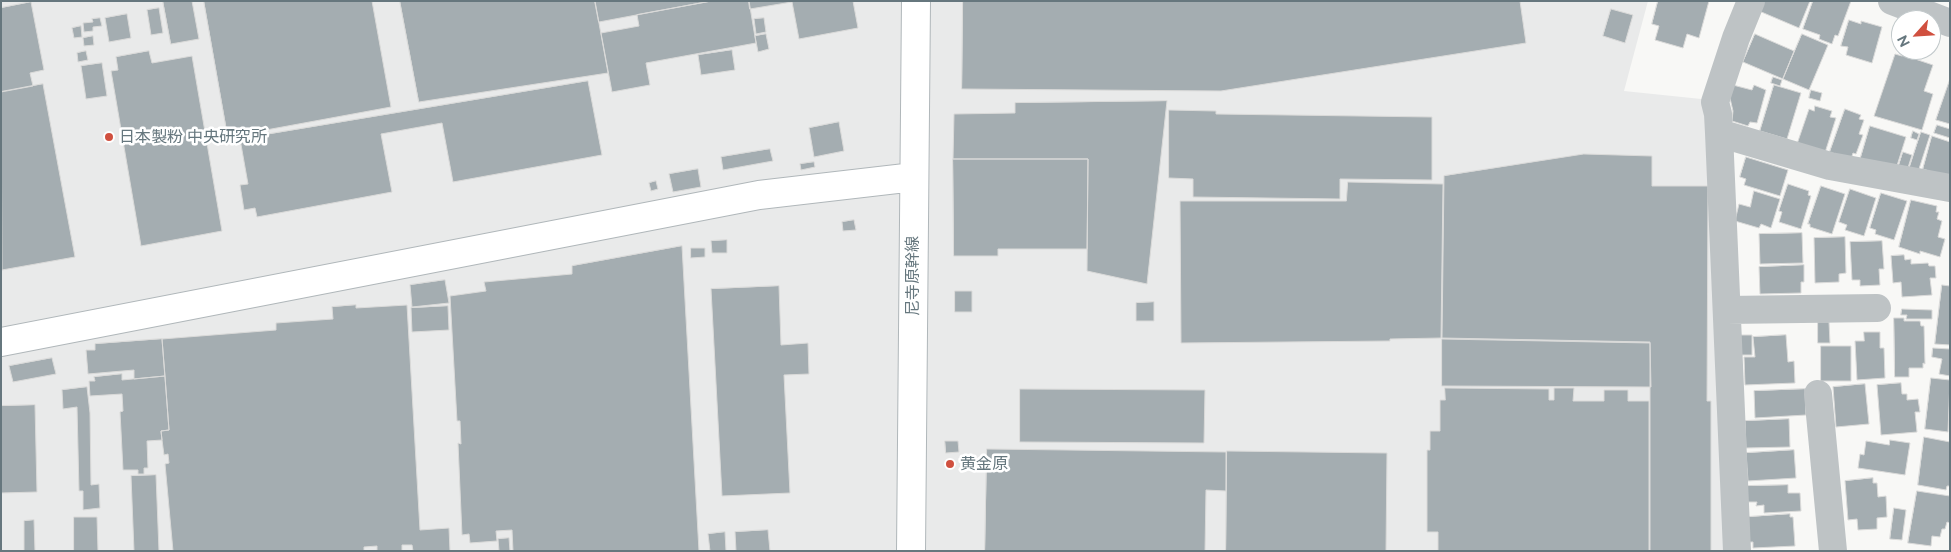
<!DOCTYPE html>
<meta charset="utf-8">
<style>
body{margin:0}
#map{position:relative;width:1951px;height:552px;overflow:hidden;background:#f8f8f6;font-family:Raleway,sans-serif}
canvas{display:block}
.frame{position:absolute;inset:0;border:2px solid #66777e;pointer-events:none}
.north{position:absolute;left:1891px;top:10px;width:50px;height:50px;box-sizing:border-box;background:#fff;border:1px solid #c2c9cb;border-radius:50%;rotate:244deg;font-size:14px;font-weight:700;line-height:20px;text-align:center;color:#66777e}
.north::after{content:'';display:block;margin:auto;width:18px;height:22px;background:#d0503f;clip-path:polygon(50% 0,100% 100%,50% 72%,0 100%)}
</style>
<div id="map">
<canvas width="1951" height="552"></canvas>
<div class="frame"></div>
<div class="north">N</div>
</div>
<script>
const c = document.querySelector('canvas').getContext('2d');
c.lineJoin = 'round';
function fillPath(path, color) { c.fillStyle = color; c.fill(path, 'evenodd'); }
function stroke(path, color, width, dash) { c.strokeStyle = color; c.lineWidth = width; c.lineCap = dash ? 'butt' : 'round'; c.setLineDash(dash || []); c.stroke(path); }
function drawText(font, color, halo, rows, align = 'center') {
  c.font = font + ' Raleway,"Noto Sans JP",sans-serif'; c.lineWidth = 5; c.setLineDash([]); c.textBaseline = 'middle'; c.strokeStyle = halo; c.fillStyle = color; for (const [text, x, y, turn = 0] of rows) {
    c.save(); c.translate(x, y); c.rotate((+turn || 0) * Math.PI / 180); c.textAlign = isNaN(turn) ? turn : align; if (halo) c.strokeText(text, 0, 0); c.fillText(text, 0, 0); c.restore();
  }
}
fillPath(new Path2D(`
 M1,1H1648L1624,91L1711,100L1732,551H1Z`), '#e9eaea');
const building = new Path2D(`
 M163,1H192L199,39L171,44Z
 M204,1H372L391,107L228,137Z
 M400,1H595L608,73L419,102Z
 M595,1H711L599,22Z
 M712,1H749L756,43L646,63L650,85L612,92L601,33L639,26L637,15Z
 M749,1H853L858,28L799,39L792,2L750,9Z
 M963,1H1520L1526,43L1221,91L962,89Z
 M1658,1H1709L1699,38L1687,34L1683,48L1655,40L1659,26L1652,24Z
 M1763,1H1810L1799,28L1759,11Z
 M1813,1H1851L1838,36L1835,35L1832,44L1819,39L1820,35L1803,29Z
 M31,2L44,70L30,73L33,86L1,92V8Z
 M159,8L163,33L151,35L147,10Z
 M1611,9L1633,15L1625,43L1603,36Z
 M127,14L131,38L109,42L105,18Z
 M100,18L102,26L93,27V31L84,32L83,23L93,22L92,19Z
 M764,18L766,32L756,34L754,19Z
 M1849,20L1861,24V21L1882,27L1872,63L1846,55L1848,47L1841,46Z
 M1900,23H1901V46L1894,43Z
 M81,26L82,37L74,38L72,28Z
 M766,34L769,49L758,52L755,36Z
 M1755,34L1794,51L1783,79L1743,62Z
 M1802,34L1828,45L1809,90L1783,79Z
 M93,36L94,45L84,46L83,38Z
 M732,50L735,70L701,75L698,55Z
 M1903,50L1916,55L1915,59L1933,65L1924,91L1933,94L1922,130L1874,116L1895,54L1902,56Z
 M86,51L88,60L78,62L77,53Z
 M149,51L152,63L192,56L222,231L141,246L111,71L118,70L116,57Z
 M102,63L107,96L86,99L81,66Z
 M1773,77L1782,80L1780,86L1771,83Z
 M1950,79V124L1936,120Z
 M588,81L602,155L453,182L442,123L381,134L392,192L257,217L255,208L244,210L240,185L248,184L240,139Z
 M43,84L75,257L2,270L1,92Z
 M1729,84L1752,90L1754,85L1766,90L1757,123L1750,122L1748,126L1732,121L1733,111L1729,94Z
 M1774,85L1801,93L1787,139L1760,131Z
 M1811,90L1822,93L1820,101L1809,98Z
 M1167,101L1147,284L1087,271L1088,159H953L954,114L1015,113V103Z
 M1815,106L1832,111L1830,117L1836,118L1823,159L1796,147L1809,109L1814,111Z
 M1845,109L1861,115L1859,119L1864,120L1859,134L1863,135L1856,154L1853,153L1849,165L1828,157Z
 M1169,110L1216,111V114L1432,117V180L1340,179V199L1193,197V179L1169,178Z
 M839,122L844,151L814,157L809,128Z
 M1937,125L1950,129V138L1934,133Z
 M1870,126L1906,137L1895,172L1860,160Z
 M1913,131L1919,134L1917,140L1911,138Z
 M1921,132L1930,135L1917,175L1908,172Z
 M1932,136L1950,142V178L1923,169Z
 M770,149L773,161L723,170L721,157Z
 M1903,152L1912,155L1906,174L1897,171Z
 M1584,154L1652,156V186H1708L1707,401H1711V551H1650V342L1442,338L1444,176Z
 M1746,157L1788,170L1780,196L1744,185L1746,179L1740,177Z
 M953,159H1088L1087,249H998V256H954Z
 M814,162L815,167L801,170L800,164Z
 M698,169L701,187L673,192L669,174Z
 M656,181L658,189L651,191L649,183Z
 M1348,182L1443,184L1441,338L1390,339V341L1181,343L1180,201H1346Z
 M1788,184L1809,191L1808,195L1811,196L1801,229L1779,222L1782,212L1779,211Z
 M1821,186L1845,194L1832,234L1810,227V224H1808Z
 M1850,189L1876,198L1864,236L1845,230L1847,225L1839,222Z
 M1754,191L1780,199L1771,228L1761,224L1759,228L1735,221L1739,204L1750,207Z
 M1881,193L1907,201L1894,240L1875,234L1876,230L1870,228Z
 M1911,200L1937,206L1936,212H1939L1937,219L1942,221L1938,237L1945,239L1940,257L1920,251V254L1899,247Z
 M854,220L856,230L843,231L842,222Z
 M1802,233L1803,263L1760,264L1759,234Z
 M1845,237L1846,273L1839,274V282L1815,283L1814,238Z
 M727,240V253H712L711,241Z
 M1882,241L1884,269H1879L1880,285L1860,286V280H1852L1850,242Z
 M682,246L699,551H513L512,530L496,531L497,541L470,543L469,534L462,535L458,443L461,444L460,421H457L450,296L486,291L484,282L572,274V266Z
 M691,248H705V257L691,258Z
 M1904,255L1905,260L1911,259V264L1928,263L1929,266H1935L1936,278H1930L1932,295L1902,297L1901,282L1893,283L1891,256Z
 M1804,265V282H1801V293L1760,294L1759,267Z
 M445,280L449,303L412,307L410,285Z
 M1942,285L1950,286V345L1935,344Z
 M779,286L781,345L808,343L809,374L784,375L790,493L722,496L711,289Z
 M955,291H972V312H955Z
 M1154,302V321H1136V303Z
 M356,305V308L407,305L420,530L449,528L450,551H413L412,545H402V551H377V546L364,547V551H173L165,464L169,463L168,454L164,455L162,440L161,431L169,430L162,339L276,330V323L333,319L332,307Z
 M448,306L449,330L412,332L411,308Z
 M1902,309L1932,310V319H1906L1907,315H1901Z
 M1894,318H1904V321H1920L1921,326H1924L1925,364L1923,363V368H1909V377H1895Z
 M1818,322H1829L1830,343H1818Z
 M1864,332H1880V348H1884L1885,378L1857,380L1855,341H1864Z
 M1740,335H1752V355H1739Z
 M1786,335L1788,362L1794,361L1795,383L1745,385L1744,357H1755L1753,337Z
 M162,339L165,376L134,379V370L88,374L86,350H95V344Z
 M1442,339L1650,343L1651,387L1442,386Z
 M1821,346H1851V381H1821Z
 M1933,348L1950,349V376L1939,374L1942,359L1932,357Z
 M52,358L56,374L13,382L9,366Z
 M122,374V380L165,376L169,430L161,431L162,440L147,441L148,468H144V474H138V470H123L120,412L123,411L122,394L90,396L89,381H95L94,377Z
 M1931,378L1950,380L1948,432L1925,429Z
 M1901,383L1902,394H1907V400L1918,399L1920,412H1915L1917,432L1881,435L1877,385Z
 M1865,384L1869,424L1836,427L1833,387Z
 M87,387L90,413L91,485L99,484L100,508L83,510V491H79L77,407L63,409L62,390Z
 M1445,388L1549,389V400H1554V388H1574L1573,401H1604V390H1628V401H1649V551H1438V532H1427V450H1430V431H1440V400H1445Z
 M1020,389L1205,390L1204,443L1020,442Z
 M1805,389L1806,415L1755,418L1754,391Z
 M35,405L37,492L1,493V406Z
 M1789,419L1790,447L1746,448L1745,421Z
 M1924,437L1950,442V486H1947L1946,490L1918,485Z
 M1890,440L1910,443L1905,475L1858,468L1860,454L1864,455L1866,441L1889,445Z
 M945,441H958L959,452L946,453Z
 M987,449L1226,452V491L1206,490L1205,551H985Z
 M1794,450L1796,478L1748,481L1746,453Z
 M1227,451L1387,453L1386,551H1226Z
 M156,475L159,551H134L131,476Z
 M1873,478V483H1877L1878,497L1886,496L1887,517L1877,518V529L1858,530L1857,519L1848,520L1845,481Z
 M1788,485V493H1800L1801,511L1764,513V505L1756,506L1757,502H1747V486Z
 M1917,491L1950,496V523L1947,522L1945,529H1942L1940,537L1932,536L1931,546L1908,543Z
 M1894,508L1906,510L1902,540L1890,539Z
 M1790,514V517H1793L1795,546L1753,548V542H1749L1748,517Z
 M74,517H97L98,551H74Z
 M34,520L35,551H24V521Z
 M768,530L770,551H736L735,532Z
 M725,532L726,551H710L708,534Z
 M509,538L510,551H499L498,539Z`);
fillPath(building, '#a4adb1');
stroke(building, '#dadad9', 1);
const secondary = new Path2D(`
 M1,342L759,195L914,177
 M911,551L916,1`);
stroke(secondary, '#b0b7ba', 30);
stroke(new Path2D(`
 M1892,1L1950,23
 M1719,133L1830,166L1950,188
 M1727,310L1877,308
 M1818,394L1833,551
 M1737,551L1719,133L1718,114L1715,102L1736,38L1751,1`), '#bec3c5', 28);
stroke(secondary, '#fff', 28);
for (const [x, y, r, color] of [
 [109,137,5,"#d0503f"],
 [950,464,5,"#d0503f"]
]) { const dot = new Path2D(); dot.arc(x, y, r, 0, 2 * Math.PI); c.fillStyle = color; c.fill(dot); stroke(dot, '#fff', 2); }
drawText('16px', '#66777e', '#fff', [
 ["日本製粉 中央研究所",119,137],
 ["黄金原",960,464]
], 'left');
drawText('16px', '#66777e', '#fff', [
 ["尼寺原幹線",913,276,-90]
]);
</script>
